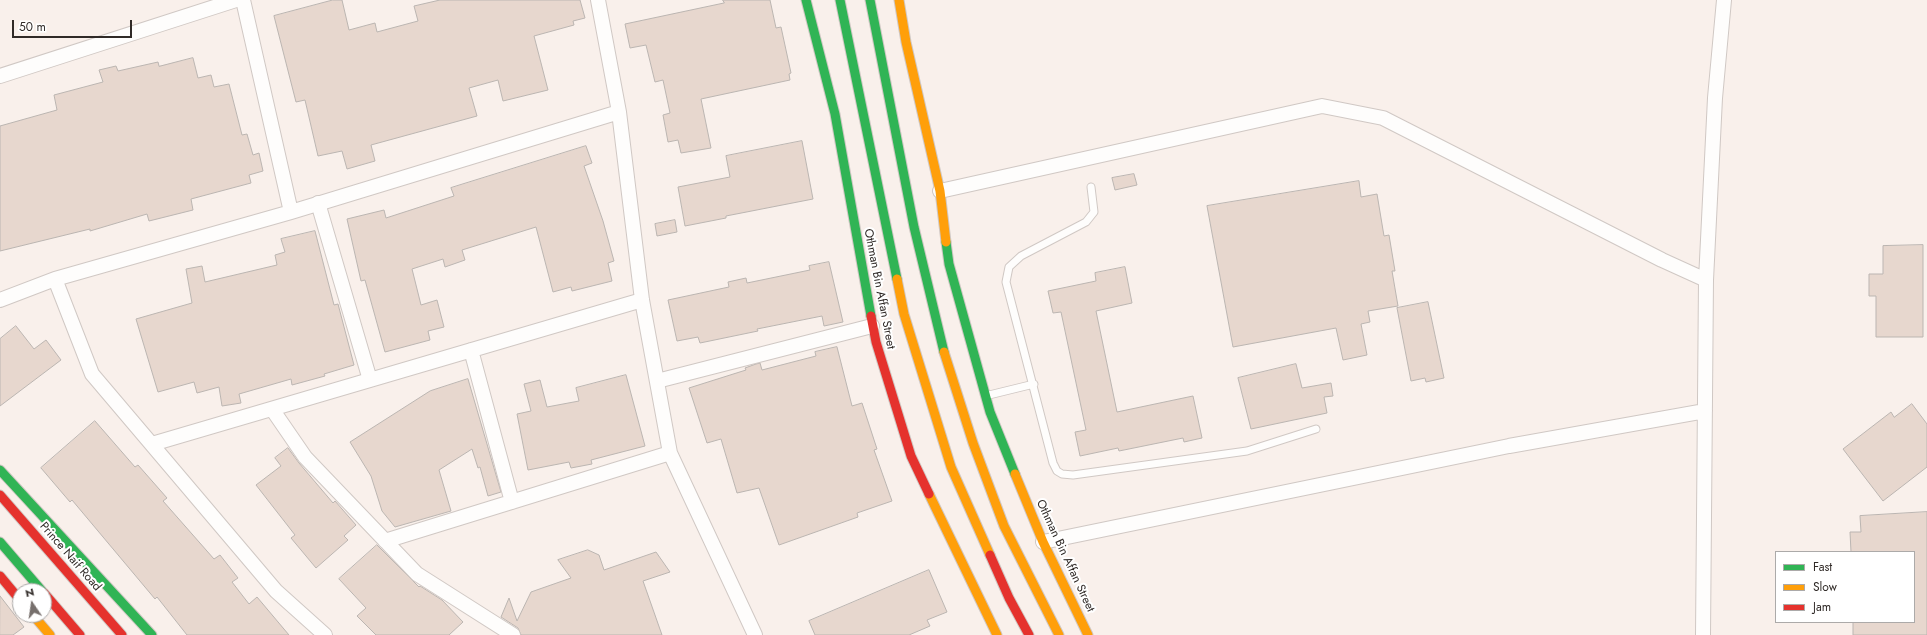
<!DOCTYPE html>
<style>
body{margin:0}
#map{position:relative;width:1927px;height:635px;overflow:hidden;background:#f9f0eb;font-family:Jost,sans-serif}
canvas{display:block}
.legend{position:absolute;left:1775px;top:551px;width:140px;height:72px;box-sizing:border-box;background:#fff;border:1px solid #acaaa9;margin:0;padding:5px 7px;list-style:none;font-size:12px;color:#302a27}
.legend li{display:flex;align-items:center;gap:8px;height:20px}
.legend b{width:20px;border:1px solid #acaaa9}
.north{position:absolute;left:12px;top:583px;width:40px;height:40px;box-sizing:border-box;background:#fff;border:1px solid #acaaa9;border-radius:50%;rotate:347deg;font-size:11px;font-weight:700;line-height:16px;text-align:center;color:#302a27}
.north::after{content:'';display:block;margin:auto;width:14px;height:18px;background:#766f6c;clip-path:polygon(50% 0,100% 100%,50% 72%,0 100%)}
.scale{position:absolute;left:12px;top:20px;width:120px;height:18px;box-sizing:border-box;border:2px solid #302a27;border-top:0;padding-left:5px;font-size:12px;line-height:14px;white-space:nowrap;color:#302a27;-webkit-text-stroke:3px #fff;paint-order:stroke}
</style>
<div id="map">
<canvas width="1927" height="635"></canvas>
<ul class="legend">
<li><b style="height:5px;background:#30b455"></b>Fast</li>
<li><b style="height:5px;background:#ff9f0a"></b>Slow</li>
<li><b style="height:5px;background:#e5322d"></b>Jam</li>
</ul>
<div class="north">N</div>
<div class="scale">50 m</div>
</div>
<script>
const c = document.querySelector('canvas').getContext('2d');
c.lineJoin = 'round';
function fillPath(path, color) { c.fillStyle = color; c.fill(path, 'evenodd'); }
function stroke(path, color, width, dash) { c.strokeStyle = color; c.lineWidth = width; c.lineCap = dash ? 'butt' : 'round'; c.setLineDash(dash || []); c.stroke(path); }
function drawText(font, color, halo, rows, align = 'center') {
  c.font = font + ' Jost,sans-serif'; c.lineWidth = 4; c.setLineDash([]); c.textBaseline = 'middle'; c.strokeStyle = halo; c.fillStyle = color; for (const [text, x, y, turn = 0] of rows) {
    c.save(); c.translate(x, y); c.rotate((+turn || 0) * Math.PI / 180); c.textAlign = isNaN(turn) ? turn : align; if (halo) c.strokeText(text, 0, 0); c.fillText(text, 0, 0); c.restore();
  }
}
const building = new Path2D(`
 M333,0H342L349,30L375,23L377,32L418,21L414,6L440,0H580L585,18L573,21L574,25L534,36L548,90L503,101L498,80L469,88L477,116L371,145L375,161L347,169L342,151L318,156L305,100L296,102L274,16Z
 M723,0H770L776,28L781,27L791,73L789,74L790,80L701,99L711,148L681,153L678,140L668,142L663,115L670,113L663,80L655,82L646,45L630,48L625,24L724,3Z
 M193,58L198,78L211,75L214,87L229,84L242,135L247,134L253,155L259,153L263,171L249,175L251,183L191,199L193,210L149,221L147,214L90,231V229L0,251V126L57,110L54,95L103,82L99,70L116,66L118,71L158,62L159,66Z
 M802,141L813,199L726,216V218L685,226L678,187L730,177L726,156Z
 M586,146L592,163L584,166L603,221L614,261L608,263L612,281L572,291L571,287L553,292L536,227L462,250L465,260L445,267L443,259L412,269L421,305L437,300L444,327L428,331L430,340L385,352L365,280L361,281L347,219L384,210L386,218L454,196L451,188Z
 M1134,174L1137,185L1115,190L1112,178Z
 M1359,181L1361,197L1377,194L1384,236L1389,235L1395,271H1392L1398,306L1368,311L1370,322L1361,324L1367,355L1343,360L1336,328L1233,347L1207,206Z
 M675,220L677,232L657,236L655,224Z
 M315,231L334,305L338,304L354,365L324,374L325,376L292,385L291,379L239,394L241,403L222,406L219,387L197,393L194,382L158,392L136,319L192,303L186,269L202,266L205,282L277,265L275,255L285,252L281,239Z
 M1923,245V337H1876V296H1869V274H1883V246Z
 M829,262L843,322L824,326L822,316L757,329L758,331L700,343L698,337L677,341L668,300L729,287L728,282L746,278L747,283L810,270L809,266Z
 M1125,267L1132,303L1096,311L1117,412L1193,396L1202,438L1184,442L1183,438L1119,451L1118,448L1080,456L1075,432L1086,430L1061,312L1053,313L1048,291L1096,281L1095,273Z
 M1428,302L1444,378L1426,382L1425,378L1411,381L1397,308Z
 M16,326L34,349L46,340L61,360L0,406V339Z
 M837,347L852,406L862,403L877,449L874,450L892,501L857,513L858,517L779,545L759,488L737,493L721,439L707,443L689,388L746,370L745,368L756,364L760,363L762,370L816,356L815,352Z
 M1296,364L1302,388L1331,383L1333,396L1324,397L1327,413L1251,429L1238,378Z
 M626,375L645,446L591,460L592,464L571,468L569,462L528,470L517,414L531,411L524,384L540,380L547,407L579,401L576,388Z
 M468,379L501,492L488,496L480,467L478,468L472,449L439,470L451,511L395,527L382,511L371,476L350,442L430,391Z
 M1912,404L1927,424V467L1883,501L1843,449L1891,412L1894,417Z
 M95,421L135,467L138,465L167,498L163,501L214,559L220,555L238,578L232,582L249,604L257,597L289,635H187L157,597L155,599L72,500L70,502L41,468Z
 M288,448L299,463L333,503L335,501L356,525L344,536L348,540L316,568L291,538L295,535L256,485L281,466L275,458Z
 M1927,512V635H1853V622H1914V552H1851L1850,532H1861L1860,516Z
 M377,545L419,587L420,586L442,600L463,622L449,635H376L357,616L366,608L339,579Z
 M588,550L599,555L604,570L656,552L670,572L643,581L662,635H521L518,628L501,617L509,598L517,621L531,592L571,578L558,560Z
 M929,570L947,612L927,620L930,626L909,635H815L809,621Z
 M0,596L24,627L13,635H0Z`);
fillPath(building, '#e7d7ce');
stroke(building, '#bbb5b1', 1);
const lane = new Path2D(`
 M1091,187L1094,212L1086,222L1021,256L1009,267L1006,282L1053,463L1057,471L1062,474L1073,475L1247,451L1316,429
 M985,396L1034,384`);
const street = new Path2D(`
 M243,0L291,212
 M598,0L619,112L642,300L670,453L755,635
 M0,76L236,0
 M940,191L1322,106L1383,118L1662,260L1706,280
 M318,203L370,380
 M55,279L92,374L276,591L325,635
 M0,300L55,279L291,212L619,112
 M471,350L512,502
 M657,381L872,326
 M272,409L305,457L417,574L513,635
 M152,444L642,300
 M385,541L670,453
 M1043,542L1509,446L1705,411
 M1703,635L1706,280L1715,98L1724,0`);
const fast = new Path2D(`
 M806,0L835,114L871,316
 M840,0L897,279
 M870,0L914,227L944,352
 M946,242L949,264L990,412L1015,474
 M0,470L152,635
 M0,542L42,591`);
const slow = new Path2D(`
 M899,0L906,42L940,191L946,242
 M897,279L904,314L951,467L990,555
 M944,352L973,443L1004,526L1059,635
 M1015,474L1043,542L1088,635
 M929,494L997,635
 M33,615L50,635`);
const jam = new Path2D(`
 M871,316L876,342L911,456L929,494
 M0,495L122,635
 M990,555L1009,598L1029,635
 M0,576L20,600
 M44,593L80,635`);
stroke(lane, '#d0c8c4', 9);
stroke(street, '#d0c8c4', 16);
stroke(fast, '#d0c8c4', 11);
stroke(slow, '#d0c8c4', 11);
stroke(jam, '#d0c8c4', 11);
stroke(lane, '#fefdfc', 7);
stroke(street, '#fefdfc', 14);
stroke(fast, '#30b455', 9);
stroke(slow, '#ff9f0a', 9);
stroke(jam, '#e5322d', 9);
drawText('12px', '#302a27', '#fff', [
 ["Othman Bin Affan Street",879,289,79],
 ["Othman Bin Affan Street",1065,556,65],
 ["Prince Naif Road",70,557,49]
]);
</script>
